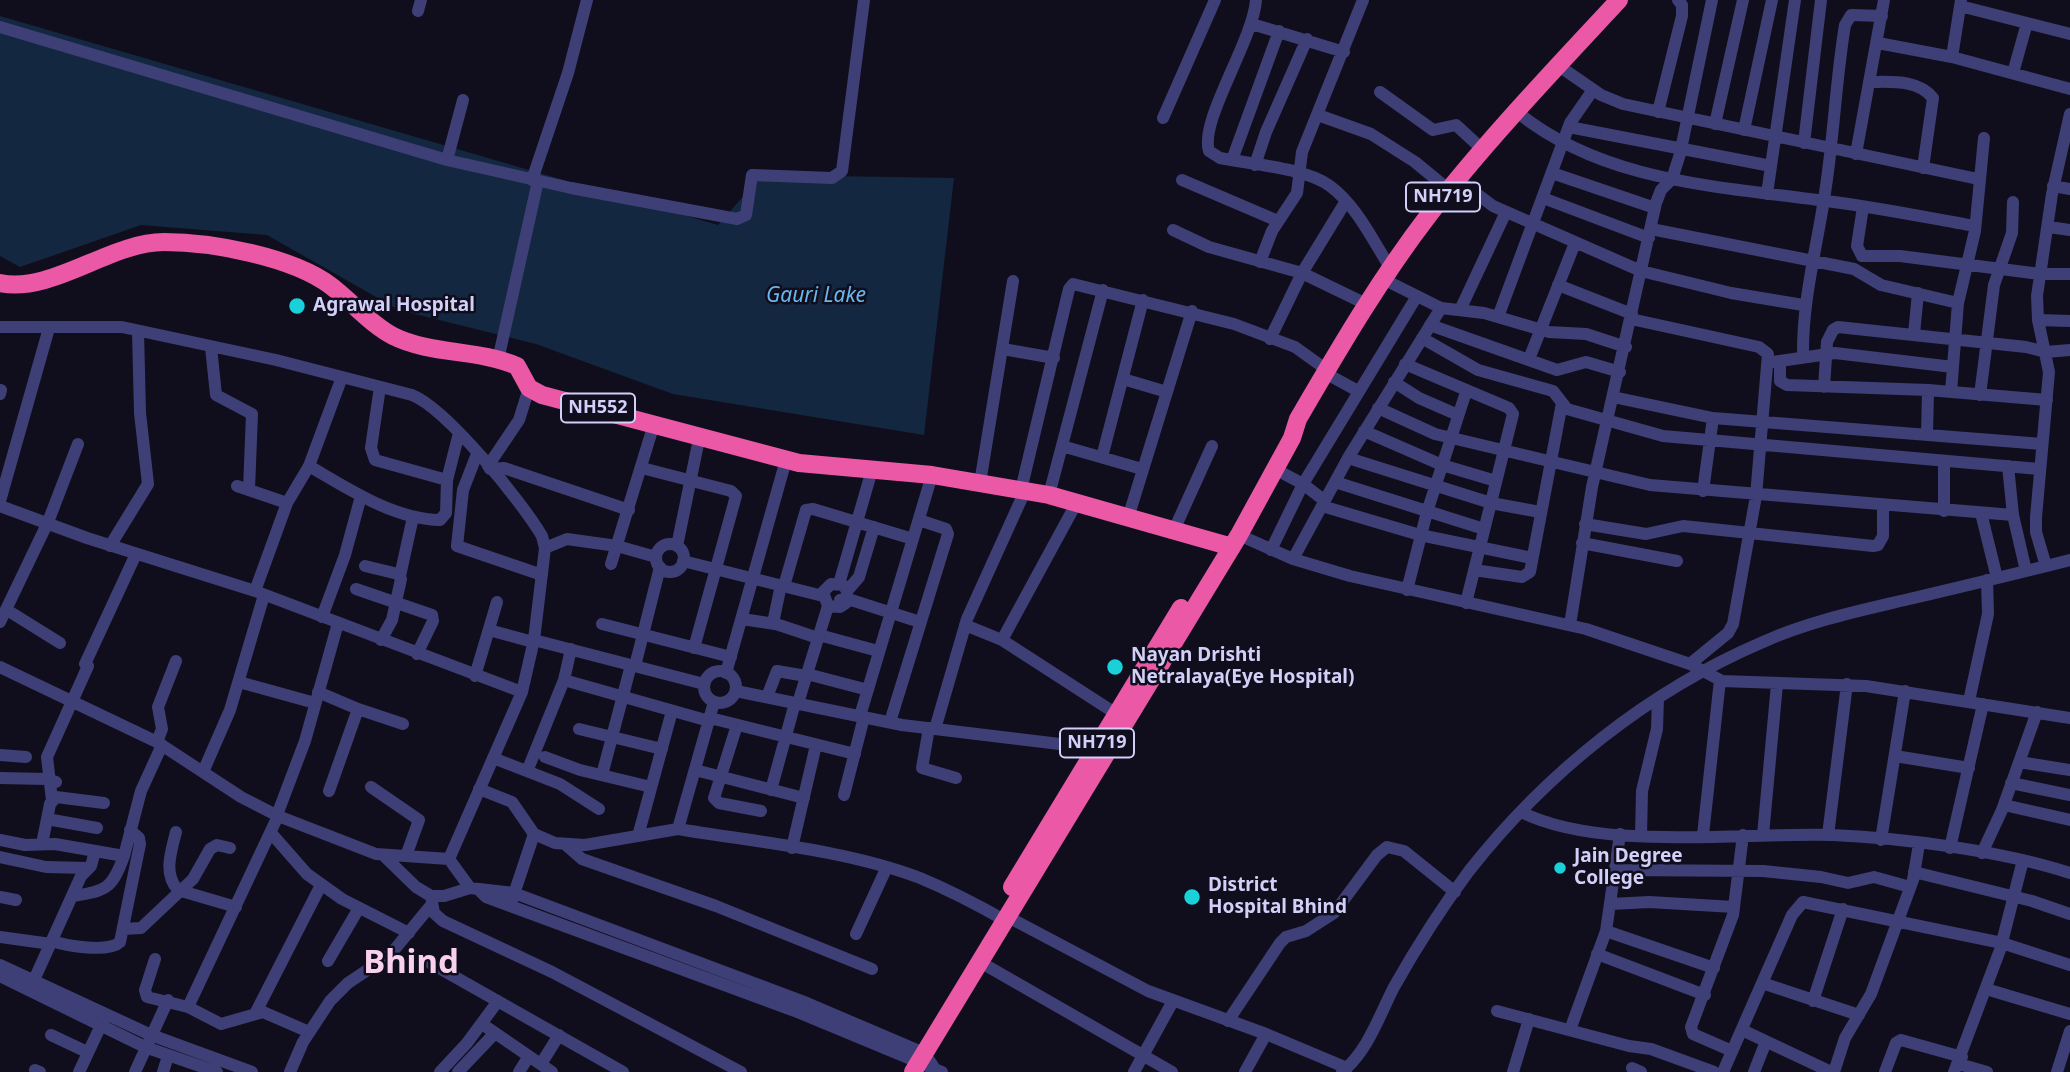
<!DOCTYPE html>
<style>
body{margin:0}
canvas{display:block;background:#100e1c}
</style>
<canvas width="2070" height="1072"></canvas>
<script>
const c = document.querySelector('canvas').getContext('2d');
c.lineJoin = 'round';
function fillPath(path, color) { c.fillStyle = color; c.fill(path, 'evenodd'); }
function stroke(path, color, width, dash) { c.strokeStyle = color; c.lineWidth = width; c.lineCap = dash ? 'butt' : 'round'; c.setLineDash(dash || []); c.stroke(path); }
function drawText(font, color, halo, rows, align = 'center') {
  c.font = font + ' "Noto Sans",sans-serif'; c.lineWidth = 5; c.setLineDash([]); c.textBaseline = 'middle'; c.strokeStyle = halo; c.fillStyle = color; for (const [text, x, y, turn = 0] of rows) {
    c.save(); c.translate(x, y); c.rotate((+turn || 0) * Math.PI / 180); c.textAlign = isNaN(turn) ? turn : align; if (halo) c.strokeText(text, 0, 0); c.fillText(text, 0, 0); c.restore();
  }
}
fillPath(new Path2D(`
 M0,16L718,225L762,175L954,178L924,435L673,394L536,344L399,310L267,235L141,225L20,267L0,256Z`), '#132740');
stroke(new Path2D(`
 M1256,0C1253,41 1199,121 1209,151L1220,158C1250,164 1306,168 1330,186C1357,206 1373,241 1391,269
 M1960,6L2070,34
 M418,11L421,0
 M1252,24L1344,52
 M0,27L447,160L571,188L737,219L746,215L752,175L832,178L842,171L864,0
 M1878,43L1952,57L2070,89
 M1952,57L1961,0
 M1559,66L1601,95L1623,104L1978,179
 M2013,73L2027,23
 M1869,82C1891,82 1918,79 1933,98L1923,168
 M1380,92L1433,130L1456,125L1482,149
 M1517,112C1602,181 1714,186 1818,200C1871,206 1923,217 1975,226
 M1658,112L1682,16V5L1678,0
 M1318,115L1371,134L1415,162L1449,190
 M1163,118L1215,0
 M1715,124L1743,0
 M1569,127L1771,166
 M1744,130L1772,0
 M1804,143L1821,0
 M1856,154L1884,0
 M447,160L463,100
 M1232,160L1279,31
 M1255,165L1266,132L1307,39
 M1552,173L1655,208
 M1457,179L1493,206L1641,271L1731,293L1803,305
 M532,180L568,73L587,0
 M1182,180L1278,221
 M2053,186L2070,189
 M1767,194L1795,0
 M1543,198L1649,238
 M1863,207L1857,246L1862,256H1900L2040,274H2070
 M2049,227L2070,230
 M1651,229L1854,269L1881,285L1958,303
 M1173,230L1209,247L1302,273L1366,304
 M1260,262L1272,231L1297,193L1302,152L1363,0
 M1383,279L1441,308L1484,313L1549,332L1586,334L1626,347
 M1558,285L1632,314
 M1460,310L1506,212
 M1498,317L1570,123L1593,90
 M1631,319L1759,347L1768,354L1756,496L1733,624L1728,633L1690,664
 M2038,320L2070,321
 M1430,325L1557,370L1586,362L1620,372
 M0,327H122L276,360L412,395C447,409 522,502 542,536L545,548L534,640
 M1914,334L1918,293
 M1422,338L1478,370L1553,391L1567,409L1663,436L2039,469
 M1270,339L1302,273L1346,201
 M211,347L216,395L252,414L249,489
 M1003,349L1054,358
 M1803,357C1802,298 1818,244 1826,186C1834,133 1836,79 1845,25L1851,15L1882,16
 M1529,359L1575,243
 M498,360L538,181
 M1780,361V381L1787,385L1928,390L2047,400
 M1773,362L1835,353L1953,367
 M1405,364L1509,408L1513,414L1466,603
 M1325,373L1358,391
 M1123,379L1167,392
 M1394,382L1419,398L1458,415
 M380,387L371,448L375,460L447,480
 M1824,387L1827,342L1833,330L1838,327L2026,347L2046,352L2070,350
 M1951,392L1958,303L1975,231L1984,138
 M0,394L1,390
 M1980,395L1994,285L2012,233L2013,202
 M1613,397L1713,418L2042,444
 M1378,408L1435,434L1650,485L2013,515
 M1364,431L1442,465L1496,481
 M1927,435L1928,390
 M1062,446L1142,469
 M477,454L463,490L457,546L542,575
 M1102,457L1143,300
 M1348,458L1491,503L1540,512
 M309,466C349,489 393,519 440,520L446,513L447,480L459,433
 M488,466L519,420L529,388
 M2008,466L2013,515L2026,571
 M642,468L731,491L736,496L694,648
 M490,469L504,468L629,510
 M1275,469L1303,484L1325,501
 M1335,482L1484,529
 M980,483L1013,281
 M237,486L287,503
 M1021,490L1069,289L1073,284L1234,324L1295,347L1327,370
 M1703,491L1713,418
 M1049,495L1103,290
 M0,501L49,328
 M0,506L87,538L255,591L522,692
 M1322,506L1420,535L1532,558
 M1944,511V462
 M1981,513L1997,578
 M1128,518L1192,311
 M1585,524L1646,534L1683,526L1873,546L1878,545L1883,536V507
 M1174,530L1212,446
 M1239,535L1293,559L1350,576L1586,629L1690,664L1722,681L1866,686L2070,718
 M1582,543L1677,561
 M656 558a14 14 0 1 1 28 0a14 14 0 1 1-28 0Z
 M110,546L148,484L140,413L138,331
 M677,546L699,439
 M545,548L567,539L617,546L656,557
 M1271,550L1303,484L1417,296
 M1293,559L1348,458L1441,308
 M683,561L823,596
 M611,564L654,424
 M365,566L398,574L401,579L392,620L381,640
 M2046,566L2036,532V517L2049,372L2038,320L2037,296L2052,194L2070,114
 M1474,570L1522,577L1530,572L1562,403
 M400,576L413,517
 M839,584L872,470
 M781,585L773,623L818,638
 M784,586L806,510L813,509L913,539
 M356,589L432,615L433,621L417,654
 M1407,590L1427,512L1466,392
 M255,591L287,503L309,466L342,377
 M847,591L859,577L874,527
 M840,600L848,599L920,622
 M7,610L60,643
 M322,617L345,555L361,496
 M742,619L775,624
 M0,622L48,522L78,444
 M602,624L731,657
 M965,625L1002,640L1077,502
 M1570,625L1592,487L1656,203L1661,190L1672,179L1680,154L1712,0
 M489,630L533,642
 M819,635L878,651
 M1002,640L1115,713
 M85,664L136,554
 M635,666L660,567
 M0,667L157,742L241,797L278,816L376,854L449,859L470,888
 M704 687a16 16 0 1 1 32 0a16 16 0 1 1-32 0Z
 M726,673L786,460
 M807,674L868,690
 M475,676L497,602
 M564,680L709,721
 M239,682L315,703
 M736,691L902,725L1101,749
 M318,692L358,709L403,724
 M767,697L777,671L806,676
 M1969,701L1988,614L1987,580
 M714,702L678,829C756,842 846,850 920,878C949,890 978,905 1006,921
 M798,703L828,606L823,592L831,584L843,585L847,591L846,603L840,607L828,606
 M860,716L932,475
 M710,718L855,754
 M890,722L948,534L946,529L919,520
 M737,725L714,798L719,803L761,811
 M929,728L922,768L956,778
 M579,729L662,749
 M935,729L967,619L1025,491
 M157,742L162,729L158,707L176,661
 M0,755L26,757
 M1895,756L1969,768
 M545,757L580,770L651,787
 M493,758L560,784L599,809
 M2019,762L2070,770
 M528,769L564,680L571,649
 M695,770L804,798
 M203,772L230,710L264,595
 M602,775L631,665
 M0,778L47,779L56,782
 M2011,783L2070,795
 M371,787L419,820L406,856
 M479,789L512,802L534,834L555,843L585,845L678,829
 M771,790L795,703
 M329,791L358,709
 M844,795L864,717
 M52,800L47,757L88,666
 M2004,805L2070,820
 M1521,812C1601,852 1742,832 1833,835C1904,838 2002,851 2070,873
 M277,815L305,741L338,623
 M47,819L97,828
 M176,832C171,852 163,874 178,890L236,907
 M271,833L307,874L342,899L409,933
 M1703,835L1720,680
 M1763,835L1777,684
 M1828,835L1847,684
 M638,836L672,711
 M1641,836L1642,791L1657,729L1658,698
 M0,840L25,845L55,844L124,856L141,791L162,745
 M1881,840L1905,691
 M42,844L50,804L56,797L104,803
 M566,845L582,859L716,906L872,969
 M792,848L816,745
 M1950,848L1983,704
 M1982,853L2002,810L2037,712
 M383,855L416,887L431,896H444L470,888L514,893L802,1001L924,1053L933,1066
 M0,857L46,867L88,868
 M449,859L522,692L534,640L704,684
 M1616,870L1763,871L1821,877L1848,883L1874,877L1910,887
 M1914,872L2032,901L2070,914
 M478,889L486,897L795,1011L942,1072
 M73,896C106,891 112,889 124,856
 M431,896L434,913L443,921L552,972L741,1072
 M0,897L16,900
 M512,900L534,834
 M1611,904L1649,902L1734,907
 M1008,917L1148,991L1266,1034L1245,1072
 M123,929L141,928L193,879L210,849L217,845L230,848
 M1606,931L1714,968
 M856,934L886,869
 M0,937L51,944
 M52,941C67,946 108,953 120,942L140,844L139,838L130,830
 M1597,954L1705,995
 M155,959L145,990L147,997L188,1007L221,1024L263,1012L309,1032
 M425,960L623,1072
 M328,961L359,908
 M980,962L1172,1072
 M0,965L151,1035L252,1072
 M0,976L145,1047L217,1072
 M34,980L81,876L91,866L95,851
 M1762,983L1859,1015
 M1986,989L2070,1014
 M1813,1001L1843,909
 M188,1007L278,816
 M1497,1011L1629,1046L1651,1049L1714,1072
 M256,1012L321,885
 M1228,1021L1280,943L1286,937L1306,931L1334,913L1377,855L1387,847L1404,851L1455,892
 M482,1024L552,1072
 M1570,1030L1606,931L1620,834
 M1742,1030L1831,1072
 M1266,1034L1347,1068
 M51,1035L87,1052
 M1732,1051L1693,1034L1691,1027L1733,915L1743,835
 M541,1064L559,1035
 M1959,1064L1987,1072
 M1632,1068L1641,1072
 M35,1070L40,1072
 M79,1072L103,1021
 M135,1072L168,1000
 M163,1072L168,1056
 M290,1072L303,1042L330,1001L348,983L390,955L432,904
 M440,1072L467,1043L498,1001
 M458,1072L495,1033
 M519,1072L529,1056
 M1134,1072L1173,1001
 M1342,1072C1368,1051 1379,1016 1394,987C1416,948 1442,907 1469,871C1546,773 1648,691 1763,642C1807,622 1858,611 1905,600C1960,587 2015,574 2070,560
 M1513,1072L1529,1019
 M1723,1072L1792,915L1803,902L2002,943L2070,965
 M1754,1072L1765,1044
 M1834,1072L1845,1038L1871,994L1913,880L1919,844
 M1885,1072L1896,1043L1901,1040L1962,1057
 M1954,1072L2000,950L2023,860
 M2057,1072L2070,1031`), '#3e3f76', 12);
stroke(new Path2D(`
 M0,283C52,294 110,242 164,242C212,242 293,257 331,286C352,302 370,324 393,336C431,355 478,349 517,366L529,388L542,395L799,463L932,475L1049,495L1232,547
 M1012,887L1181,608
 M913,1072L1239,535L1292,438L1298,419C1339,349 1379,280 1428,216C1487,140 1554,70 1619,0`), '#eb58a6', 18);
for (const [x, y, r, color] of [
 [297,306,9,"#1ad1da"],
 [1115,667,9,"#1ad1da"],
 [1560,868,7,"#1ad1da"],
 [1192,897,9,"#1ad1da"]
]) { const dot = new Path2D(); dot.arc(x, y, r, 0, 2 * Math.PI); c.fillStyle = color; c.fill(dot); stroke(dot, '#100e1c', 2.5); }
for (const [x, y, w] of [
 [1443,197,74],
 [598,408,74],
 [1097,743,74]
]) { const box = new Path2D(); box.roundRect(x - w / 2, y - 14.5, w, 29, 5); c.fillStyle = '#100e1c'; c.fill(box); stroke(box, '#d2cff9', 2); }
drawText('bold 18px', '#d2cff9', null, [
 ["NH719",1443,197],
 ["NH552",598,408],
 ["NH719",1097,743]
]);
drawText('bold 19px', '#d2cff9', '#100e1c', [
 ["Agrawal Hospital",313,306],
 ["Nayan Drishti",1131,656],
 ["Netralaya(Eye Hospital)",1131,678],
 ["Jain Degree",1574,857],
 ["College",1574,879],
 ["District",1208,886],
 ["Hospital Bhind",1208,908]
], 'left');
drawText('italic 21px', '#69b7ed', '#100e1c', [
 ["Gauri Lake",816,296]
]);
drawText('bold 33px', '#f9d1ed', '#100e1c', [
 ["Bhind",411,964]
]);
</script>
